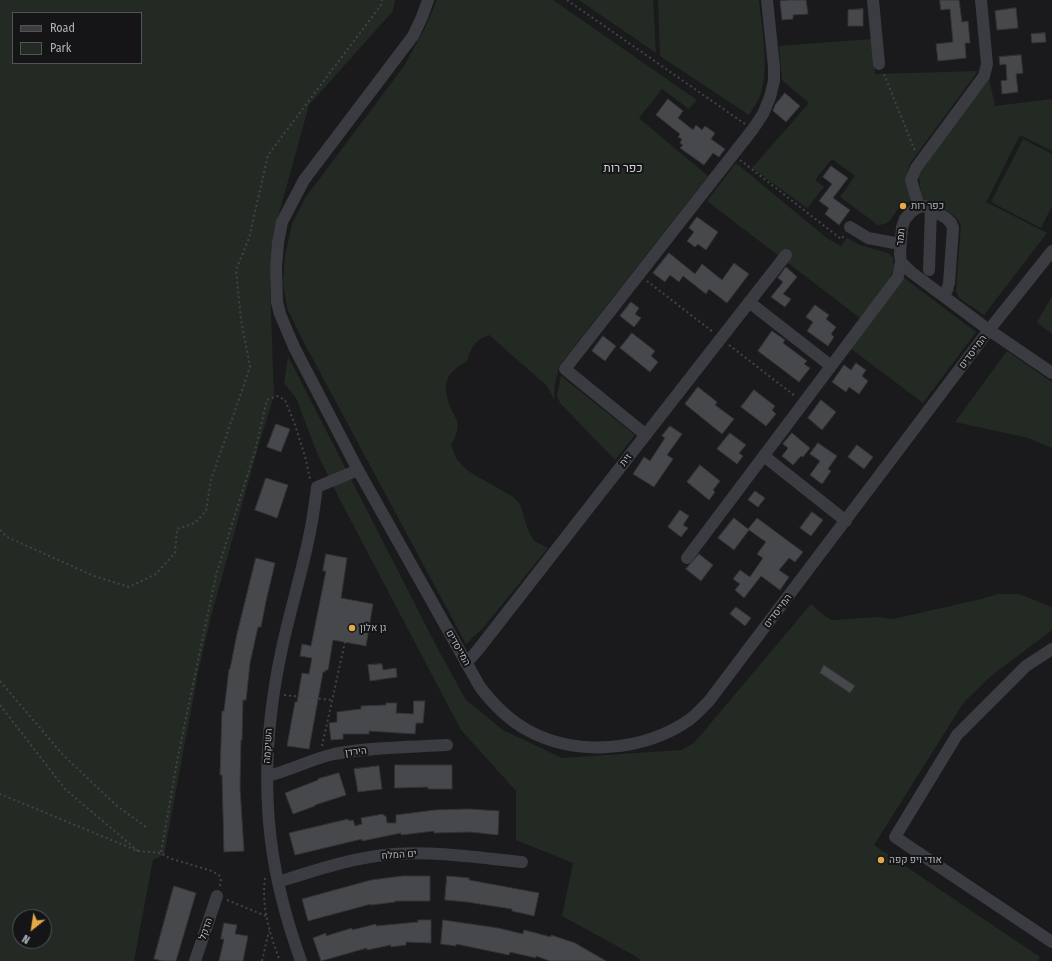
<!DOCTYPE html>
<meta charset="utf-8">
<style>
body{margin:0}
#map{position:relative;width:1052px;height:961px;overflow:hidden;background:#1a1a1c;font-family:"Fira Sans Condensed",sans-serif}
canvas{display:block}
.legend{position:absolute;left:12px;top:12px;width:130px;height:52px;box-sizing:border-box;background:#151517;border:1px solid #525458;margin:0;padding:5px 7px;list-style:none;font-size:12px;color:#adb2ba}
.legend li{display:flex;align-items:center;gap:8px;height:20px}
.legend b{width:20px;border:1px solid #525458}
.north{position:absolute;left:12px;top:909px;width:40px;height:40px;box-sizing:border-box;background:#151517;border:1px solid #525458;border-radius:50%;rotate:210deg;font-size:11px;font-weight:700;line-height:16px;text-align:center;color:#adb2ba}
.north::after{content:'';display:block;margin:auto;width:14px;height:18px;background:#e6a947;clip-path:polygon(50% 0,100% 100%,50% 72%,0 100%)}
</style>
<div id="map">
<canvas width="1052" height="961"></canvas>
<ul class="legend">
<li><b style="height:5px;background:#3b3c41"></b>Road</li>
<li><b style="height:11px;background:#222a23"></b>Park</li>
</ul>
<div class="north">N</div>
</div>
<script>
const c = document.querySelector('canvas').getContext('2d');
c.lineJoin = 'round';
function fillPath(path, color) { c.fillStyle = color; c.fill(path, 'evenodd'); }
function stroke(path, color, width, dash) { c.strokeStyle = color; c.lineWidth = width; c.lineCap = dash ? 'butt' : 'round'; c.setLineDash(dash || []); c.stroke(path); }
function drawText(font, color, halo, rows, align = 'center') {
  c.font = font + ' "Fira Sans Condensed",Heebo,sans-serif'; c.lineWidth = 4; c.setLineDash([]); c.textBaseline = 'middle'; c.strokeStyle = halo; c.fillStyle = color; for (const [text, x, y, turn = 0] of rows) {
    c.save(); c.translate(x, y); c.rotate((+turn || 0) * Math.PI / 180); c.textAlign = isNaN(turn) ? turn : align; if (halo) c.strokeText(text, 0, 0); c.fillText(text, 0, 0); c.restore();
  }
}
fillPath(new Path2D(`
 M0,0H395L393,11L309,105L274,232L270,284L274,396L259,444L211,616L198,673L164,855L153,860L134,961H0ZM13,13H141V63H13ZM20,917H44V941H20Z
 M437,0H553L697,100L689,109L662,89L639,118L708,176L559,366L555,384L554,399L546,385L489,335C474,341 472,346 467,361C445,374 442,383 450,407C452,412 456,417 457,421C459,430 455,438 451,445L457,460L468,471L512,496L520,504L528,530L534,541L548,548L483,628L466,644L300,335L287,308L283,283L285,255L292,224L305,198L404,66L425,28Z
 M579,0H653L656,53Z
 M658,0H759C762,30 769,64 761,93C759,101 753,108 749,115L660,56Z
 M872,39L875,74L978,71L911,162C904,177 908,184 912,200C908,202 903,204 900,207C891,216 893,224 878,225L840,197L855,176L832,159L815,180L824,187L807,208L752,168L809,103L782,80L779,46Z
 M989,78L995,106L1052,99V151L1020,135L986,202L1047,233L984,315L959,298L956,291L961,225C954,212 936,203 922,199L919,178L921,167Z
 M1023,139L1052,154V206L1041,228L991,202Z
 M736,163L828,239L841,246L847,238L860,245L888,253L893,258L894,267L890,278L860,318L707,201Z
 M903,277L976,332L923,403L850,348Z
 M1052,296V334L1037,322Z
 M1007,351L1052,382V448L1028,438L955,422Z
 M288,356L439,651L466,700L503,730L562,758L681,750L694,743L811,604L822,614L832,620L879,617L893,619L981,599L997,594H1019L1052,607V630L991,676L964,702L874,845L1040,957L1038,961H641L637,957L562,916L573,863L516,840V791L461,730L340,500L317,453L296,398L284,383Z
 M561,376L635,435L615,460L560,403L557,395Z`), '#222a23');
const building = new Path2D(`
 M789,0H806L808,14L793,15V19L782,20L780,1Z
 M940,0H959L962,22L968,21L970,43H965L966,58L938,61L936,44L953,42L950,9L941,10Z
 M1016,8L1018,28L997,30L995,11Z
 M863,9V26H848V10Z
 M1045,33L1046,42L1032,43L1031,34Z
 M1021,55L1023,73L1016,74L1018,92L1002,94L1001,81L1007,80L1006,64L1000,65L999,57Z
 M785,93L800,106L786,122L773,111L775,105Z
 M668,99L683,111L678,118L693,130L696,125L702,130L705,126L715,133L711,139L725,149L719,157L713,153L704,165L680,148L683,145L680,143L682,139L678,137L680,134L656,115Z
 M831,166L848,178L833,198L850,210L839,225L825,214L829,208L819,201L832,184L823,177Z
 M697,217L718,232L706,250L698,244L695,247L687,241L694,232L689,228Z
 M669,253L695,274L702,264L722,280L734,263L749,274L727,303L709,289L706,294L683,276L679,282L670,275L665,282L653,273Z
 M786,267L797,277L783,294L791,299L785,307L771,297L783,282L778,278Z
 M631,302L639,308L635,314L641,318L634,327L620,316Z
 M815,305L829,315L826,319L836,327L831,334L834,337L828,346L807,331L813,322L806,317Z
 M772,331L785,340L783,343L807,361L804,364L810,368L799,382L758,351Z
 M632,333L655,351L651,356L658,362L650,372L620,348Z
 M603,336L616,346L605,361L592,351Z
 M856,363L866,370L862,376L868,381L859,394L849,387L846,392L832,382L844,365L851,370Z
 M698,387L717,402L715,405L734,419L722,434L685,404Z
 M754,390L775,406L772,410L776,414L766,426L741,407Z
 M821,400L836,412L822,430L808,418Z
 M276,424L290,429L281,452L267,447Z
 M670,426L682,434L667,455L673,459L654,487L633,474L644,457L650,461L665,438L662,436Z
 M730,433L746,445L739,453L743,456L737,464L717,449Z
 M792,433L810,448L803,457L801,456L793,465L782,456L788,448L783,444Z
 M818,443L837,456L828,469L831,471L822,484L810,475L820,461L810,454Z
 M857,445L873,457L864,469L848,457Z
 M700,465L720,481L713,490L715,492L709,500L687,482Z
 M266,478L288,485L277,518L255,510Z
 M755,491L765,498L758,507L748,500Z
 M680,510L689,516L683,525L688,528L681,537L668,527Z
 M812,512L823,520L811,536L800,528Z
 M734,518L748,529L757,518L803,552L795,562L789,558L779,570L789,577L780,590L761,576L744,598L735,590L740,584L733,579L740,570L750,577L763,558L757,554L766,542L749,530L734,550L718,538Z
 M326,554L347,558L341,598L373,604L366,646L333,640L328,670H325V672H323L309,749L287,746L295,702H297L302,673L309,674L312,658L300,656L302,644L311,646L326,571H323Z
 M699,554L713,565L701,581L686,569Z
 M256,558L275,563L266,601L261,627H258L250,663L246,700H243L242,740H241L240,788L244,851L224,852L222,775H220L222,711H224L229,669H230L237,634Z
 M736,607L751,618L745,626L730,614Z
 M382,664L383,670L396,668L397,677L370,681L368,665Z
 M824,665L855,686L850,693L820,673Z
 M414,701H425L423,723H416L415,734L369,731V734H343V739L331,740L329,723L337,722V712L361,709V706L386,705V703H397L396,713L413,714Z
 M395,765H452V789H428V787L395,788Z
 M379,766L382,789L358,792L354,769Z
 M339,773L346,795L315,805V806L293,814L285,793L318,780V779Z
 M469,809L499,811L498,835L471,832L434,833V831L401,835V833L362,841V839L295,855L289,833L348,819L349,821L353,820L355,826L362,824L361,818L383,814L384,816H386L387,823H396V815L435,810Z
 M403,876H430V901H395V902L371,905V904L308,921L302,899L371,880Z
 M447,876L469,878V880L539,893L534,916L512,911V909L467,902L445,900Z
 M174,886L196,893L176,961H163L154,959Z
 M418,920H431V943L406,942V945L391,947V945L367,950V948L321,961L313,938L326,933V936L352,928V930L376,924V926L418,922Z
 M443,920L498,928L523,934L524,930L551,937V935L575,943L606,961H550L536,956V958L510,952L509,955L456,944V946L441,944Z
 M224,923L237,925L235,934L248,936L243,961H219L224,939H221Z`);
fillPath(building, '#47484c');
stroke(building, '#343438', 1);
stroke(new Path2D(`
 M567,0L745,124
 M884,74L915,151
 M740,160L841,239L844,236
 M647,281L713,332
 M729,345L795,396
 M0,530L7,537L94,576L129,587L156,574L175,553L177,529L195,523L206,511L211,480L250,367L241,320L236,270L249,238L268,155L381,5L382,0
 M0,681L63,755L117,806L146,827
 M284,695L332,700
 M0,705L65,789L138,851L0,794
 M322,746L345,642
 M138,851L161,853
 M265,878C261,906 270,935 280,961
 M220,886L221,879L219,875L212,871L169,858L161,853L178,756L216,575L255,451L267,400L277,396L285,400L294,422L305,456L310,479
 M227,900L266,916
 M262,961L269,931`), '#414348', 2, [2, 3]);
stroke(new Path2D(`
 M428,0L422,17L413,36L304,180L282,222L278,243L276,268L277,302L280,314L294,347L358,470L480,687C493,704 510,721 529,731C578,757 644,751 689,720C696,715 703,707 709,701L989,330L1052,251
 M873,0L879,64
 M919,207L911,180L916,168L984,76L987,64L981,0
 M850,227L868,238L900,244
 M929,270L931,209
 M943,295L947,290L949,283L953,228L951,223L946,218L926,206L919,207L912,211L905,219L902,227L900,254L901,262L911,272L989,330L1052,373
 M749,302L831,366
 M646,435L565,369L753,129L763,114L770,97L774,81V67L767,0
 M764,456L846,521
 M687,558L898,277L901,262
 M1052,649L1026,666L957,735L895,837L1052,942
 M466,663L477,651L786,255
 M267,776C290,771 311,759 334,754C371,747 410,747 447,745
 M278,882C316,870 354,857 394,854C437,851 480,858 522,862
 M195,961L217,896
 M301,961C287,922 276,882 271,841C263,778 268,715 281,653C289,613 302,573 310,532C313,518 315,502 317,487L358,470`), '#3b3c41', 12);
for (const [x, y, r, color] of [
 [903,206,4,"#e6a947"],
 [352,628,4,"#e6a947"],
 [881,860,4,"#e6a947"]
]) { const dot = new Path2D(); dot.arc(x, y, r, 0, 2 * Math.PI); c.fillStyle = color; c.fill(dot); stroke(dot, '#151517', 1.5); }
drawText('10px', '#adb2ba', '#151517', [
 ["כפר רות",911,206],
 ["גן אלון",360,628],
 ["אודי ויפ קפה",889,860]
], 'left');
drawText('10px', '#adb2ba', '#151517', [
 ["תמר",901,237,-84],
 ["המייסדים",973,352,-53],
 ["זית",626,460,-52],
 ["המייסדים",778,611,-53],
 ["המייסדים",458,648,61],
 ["השיקמה",268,746,-87],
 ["הירדן",356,752,-7],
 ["ים המלח",399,855,-4],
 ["הדקל",206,929,-71]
]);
drawText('12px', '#ced1d7', '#151517', [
 ["כפר רות",623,169]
]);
</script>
